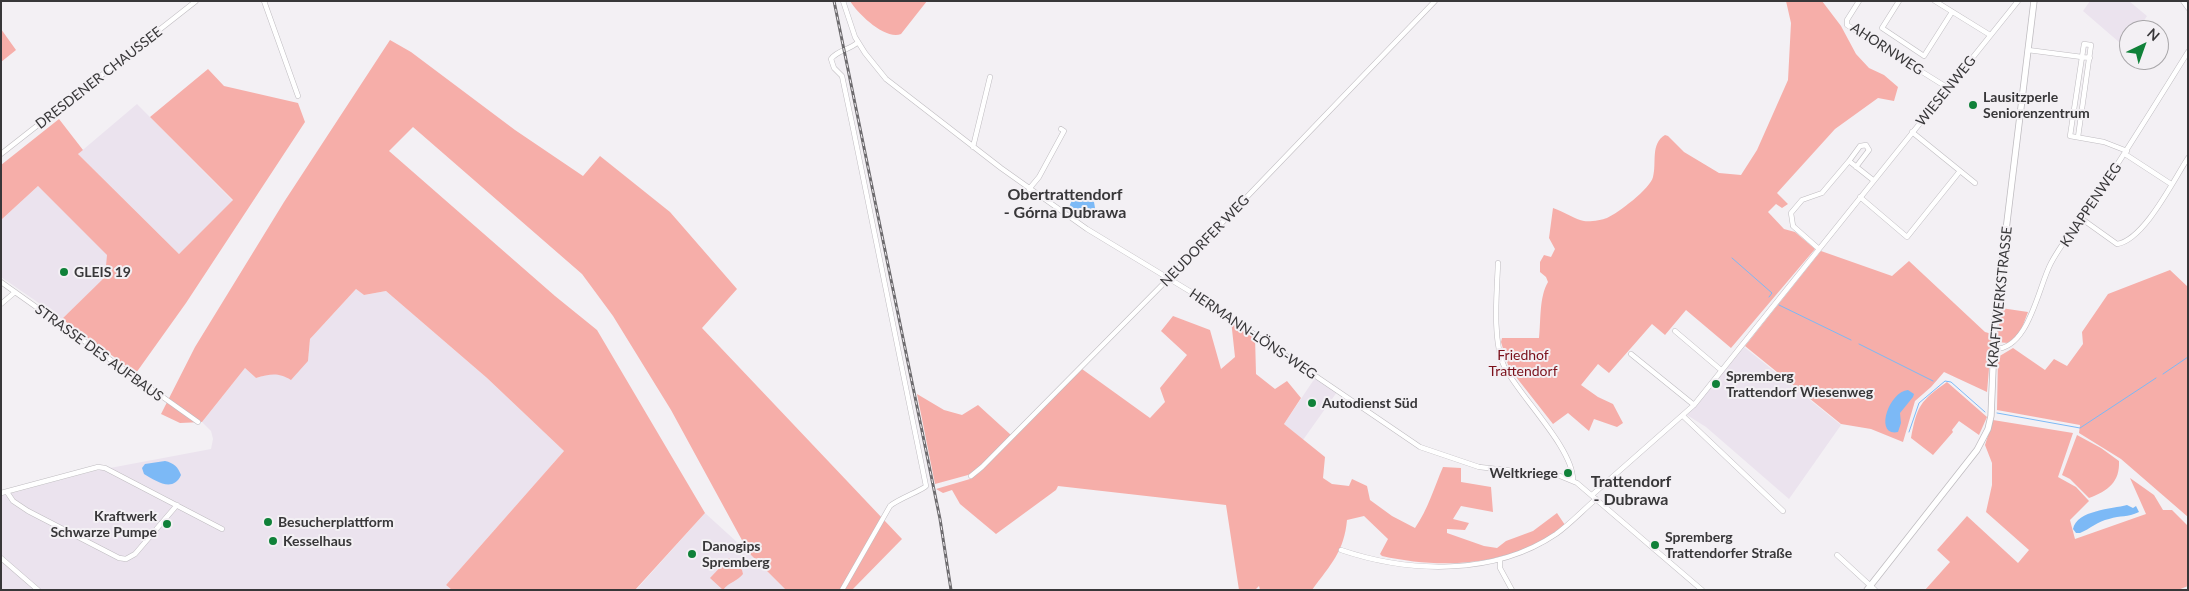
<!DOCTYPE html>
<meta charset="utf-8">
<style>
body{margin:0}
#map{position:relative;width:2189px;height:591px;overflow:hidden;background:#f3f0f4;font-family:Lato,sans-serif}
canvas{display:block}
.frame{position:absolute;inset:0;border:2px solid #383739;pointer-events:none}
.north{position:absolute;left:2119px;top:20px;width:50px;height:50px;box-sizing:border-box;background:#f3f0f4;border:1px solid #a8a6a9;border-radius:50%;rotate:42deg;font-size:14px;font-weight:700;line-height:20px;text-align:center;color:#383739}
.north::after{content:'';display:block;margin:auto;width:18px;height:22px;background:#108139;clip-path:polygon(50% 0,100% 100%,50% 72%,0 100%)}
</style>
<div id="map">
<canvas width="2189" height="591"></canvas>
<div class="frame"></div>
<div class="north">N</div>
</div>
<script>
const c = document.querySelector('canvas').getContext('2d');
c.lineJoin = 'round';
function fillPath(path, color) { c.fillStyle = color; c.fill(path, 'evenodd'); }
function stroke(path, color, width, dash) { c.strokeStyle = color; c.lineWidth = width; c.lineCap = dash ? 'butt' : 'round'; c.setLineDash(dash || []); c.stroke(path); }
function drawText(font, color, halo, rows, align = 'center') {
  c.font = font + ' Lato,sans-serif'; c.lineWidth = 4; c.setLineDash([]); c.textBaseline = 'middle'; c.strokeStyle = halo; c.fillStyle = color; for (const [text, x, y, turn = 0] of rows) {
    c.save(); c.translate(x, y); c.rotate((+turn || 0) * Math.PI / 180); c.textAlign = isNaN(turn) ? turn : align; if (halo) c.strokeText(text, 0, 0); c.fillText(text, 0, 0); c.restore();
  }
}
fillPath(new Path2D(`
 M2090,1H2129L2147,16L2138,30H2129L2127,49L2083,11Z
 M137,104L233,201L179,254L78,154Z
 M38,186L108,255L106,277L62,319L1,277V220Z
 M356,289L364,295L386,291L487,378L564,451L446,585L452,590H1V496L94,471L211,449L213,439L211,431L202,422L245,368L256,378L273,373L283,375L308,361L310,339Z
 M1743,346L1841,425L1789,499L1706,427L1687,415Z
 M1315,378L1337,392L1303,440L1284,424Z
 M705,513L749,553L786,590H636Z`), '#ebe3ee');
fillPath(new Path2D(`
 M850,1H927L901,34C885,40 858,14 850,1Z
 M1786,1H1822L1841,26L1856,54L1869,68L1884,75L1898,87L1894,101L1878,98L1835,129L1777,193L1788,204L1782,208L1776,204L1768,212L1784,229L1795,232L1815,249L1731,348L1686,310L1665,335L1652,324L1609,373L1598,364L1581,385L1598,397L1613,404L1623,423L1617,427L1594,419L1589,431L1568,413L1553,424L1509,368L1501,342L1502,338H1539C1541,321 1539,297 1548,282L1546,277L1540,272V262L1544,255L1551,257L1555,249L1549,238L1553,208C1563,211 1576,220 1584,221C1590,222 1602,220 1607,218C1618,213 1650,189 1653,177C1657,163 1650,144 1665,135L1668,136L1684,152L1719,173L1741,175L1757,150L1788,80L1791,23Z
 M1,29L16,50L1,62Z
 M390,40L411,52L515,130L583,176L600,156L670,212L737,289L702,328L902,539L852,590H786L749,553L671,410L613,316L582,274L413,127L389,151L555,296L597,330L705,513L635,590H452L446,585L564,451L487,378L386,291L364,295L356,289L310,339L308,361L291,380C278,372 270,374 256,378L245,368L202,422L180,423L161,414L195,347L284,202Z
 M208,69L224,86L298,103L305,122L186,303L136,373L62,319L105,277L107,255L38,186L1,220V165L59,119L83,150L78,154L179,254L233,200L150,117Z
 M1821,251L1892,276L1909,261L1985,332L1992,334L1987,392L1944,372L1931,387L1915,401L1903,442L1871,429L1841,424L1745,346Z
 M2170,270L2188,287V517L2121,459L2079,433L2080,425L1997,410L1998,357L2013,348L2045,370L2054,359L2067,366L2083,344L2082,332L2108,294Z
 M2001,308L2028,312L2020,333L2008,343L1997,342Z
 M1173,316L1210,330L1221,369L1235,357L1231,320L1255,336L1256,374L1275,389L1287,381L1301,398L1284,424L1325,457L1323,478L1332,484L1349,486L1352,479L1367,486L1370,500L1392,516L1415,528C1428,509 1434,488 1443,467L1461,468V482L1491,487L1493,512L1461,506L1453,519L1469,523L1465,530L1447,529V533L1484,546L1497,548L1506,541L1533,531L1557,513L1565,525C1513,566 1445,570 1382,556L1380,554L1388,539L1364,516L1347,520C1344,552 1331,564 1312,590H1260L1259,586L1255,590H1239L1226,505L1058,486L1056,490L996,534L960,504L952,490L943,493L936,489L970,479L980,472L1082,369L1150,418L1165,402L1160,388L1187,355L1161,331Z
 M1947,382L1987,417L1979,435L1959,421L1952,430L1953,432L1933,455L1911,438C1917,406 1920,401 1947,382Z
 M917,394L944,410L962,415L978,405L1011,435L975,471L968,475L935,484Z
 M1993,420L2073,433L2058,477L2076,487L2089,501L2070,520L2075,539L2146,514L2130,478L2154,495L2163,510H2172L2188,526V586L2178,590H1925L1950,562L1937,550L1967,516L2018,563L2029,550L1986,512L1992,485V463L1985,445Z
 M2077,435L2101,448L2119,461C2120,482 2108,491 2089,498L2070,479L2062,475Z
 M729,558L742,570L743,574C738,581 729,582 723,590L710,578Z`), '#f6aea9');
fillPath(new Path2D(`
 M1082,195L1094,202L1095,208L1087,219L1069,208C1071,200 1074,197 1082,195Z
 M1908,390L1914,394L1913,397L1900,413L1901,423L1898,432C1874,437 1888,392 1908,390Z
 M165,461C174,463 178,467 181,475C173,493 156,481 144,474L142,468L145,464Z
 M2127,505L2133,508L2136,506L2139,512C2127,518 2121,515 2109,519C2098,521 2090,529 2080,533H2076L2073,529C2077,510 2112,509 2127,505Z`), '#7cb9f6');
stroke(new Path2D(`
 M1732,258L1772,293L1769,297
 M1779,305L1851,340
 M1859,344L1933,381
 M2163,374L2188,357
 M1997,413L2080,428L2156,378
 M1909,432L1919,403L1945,381L1951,382L1985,412`), '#7cb9f6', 1);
const minor = new Path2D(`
 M264,1L298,96
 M843,1L855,37L865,53L886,79L1001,168L1087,229L1201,298L1420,447L1479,467L1560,476L1577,483L1702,590
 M1859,1L1847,20V25L1948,88
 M1899,1L1882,28L1924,56L1952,12
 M1935,1L1990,35
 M2183,1L2188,8
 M2028,50L2082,57L2070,136L2104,142L2127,151
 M1912,132L1975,183
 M2078,137L2091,45L2084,44L2082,57L2090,58
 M973,147L990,77
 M1,154L196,1
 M2125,154L2171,184
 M1849,161L1860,146L1866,145L1869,150L1856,167
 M1029,189L1039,177L1064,131L1061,129
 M1860,197L1907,237L1960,171
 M2082,219L2117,244C2144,240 2173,181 2188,158
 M1819,249L1793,226L1791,213L1802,200L1822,193L1849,161L1873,180
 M1498,263C1497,291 1492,340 1504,366C1520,397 1573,448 1573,480
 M1,282L198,422
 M1,304L15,292
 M1675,331L1721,370
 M1993,349C2029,351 2038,287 2051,263C2064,239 2083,217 2098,194C2129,147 2158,100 2188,52
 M1631,354L1694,405
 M1683,416L1783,511
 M971,476L982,467L1169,278L1435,1
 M7,492L13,501L28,511L119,558L126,559L135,554L177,505
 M1,493L98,467L105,468L222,529
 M1592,495L1694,405L2018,1
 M1341,550C1409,573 1494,576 1556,534C1570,524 1583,510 1596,499
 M1837,555L1875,590
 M1,558L38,590
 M1500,561V568L1512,590
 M842,590L890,506C898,499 923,490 926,486L853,128L842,76L834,68L831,59C837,50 850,50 858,42`);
const major = new Path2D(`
 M1867,590L1977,450L1988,429L1991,416L1995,320L2034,1`);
stroke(minor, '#bfbcc0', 5.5);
stroke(major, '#bfbcc0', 7);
stroke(minor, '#fff', 4.5);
stroke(major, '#fff', 5.5);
const rail = new Path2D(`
 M834,1L940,519L951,590`);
stroke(rail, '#6d6b6e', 3);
stroke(rail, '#f3f0f4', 1, [4]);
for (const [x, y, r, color] of [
 [1973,105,5,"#108139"],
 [64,272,5,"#108139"],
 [1716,384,5,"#108139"],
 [1312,403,5,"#108139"],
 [1568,473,5,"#108139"],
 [268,522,5,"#108139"],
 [167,524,5,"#108139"],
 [273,541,5,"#108139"],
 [1655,545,5,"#108139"],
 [692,554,5,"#108139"]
]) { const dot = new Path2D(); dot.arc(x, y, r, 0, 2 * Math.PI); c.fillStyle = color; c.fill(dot); stroke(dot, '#f3f0f4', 2); }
drawText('14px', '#383739', '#f3f0f4', [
 ["AHORNWEG",1887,49,33],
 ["DRESDENER CHAUSSEE",99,78,-38],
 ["WIESENWEG",1946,91,-51],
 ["KNAPPENWEG",2091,205,-56],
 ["NEUDORFER WEG",1205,241,-46],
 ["KRAFTWERKSTRASSE",2000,297,-84],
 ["HERMANN-LÖNS-WEG",1253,334,34],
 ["STRASSE DES AUFBAUS",99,353,36]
]);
drawText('bold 14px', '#383739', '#f3f0f4', [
 ["Lausitzperle",1983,97],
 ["Seniorenzentrum",1983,113],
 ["GLEIS 19",74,272],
 ["Spremberg",1726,376],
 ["Trattendorf Wiesenweg",1726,392],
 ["Autodienst Süd",1322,403],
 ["Weltkriege",1558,473,"right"],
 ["Kraftwerk",157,516,"right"],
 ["Schwarze Pumpe",157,532,"right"],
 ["Besucherplattform",278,522],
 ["Spremberg",1665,537],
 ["Trattendorfer Straße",1665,553],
 ["Kesselhaus",283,541],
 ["Danogips",702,546],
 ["Spremberg",702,562]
], 'left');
drawText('14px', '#7a101a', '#f3f0f4', [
 ["Friedhof",1523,355],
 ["Trattendorf",1523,371]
]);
drawText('bold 16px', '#383739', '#f3f0f4', [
 ["Obertrattendorf",1065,195],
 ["- Górna Dubrawa",1065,213],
 ["Trattendorf",1631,482],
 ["- Dubrawa",1631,500]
]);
</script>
